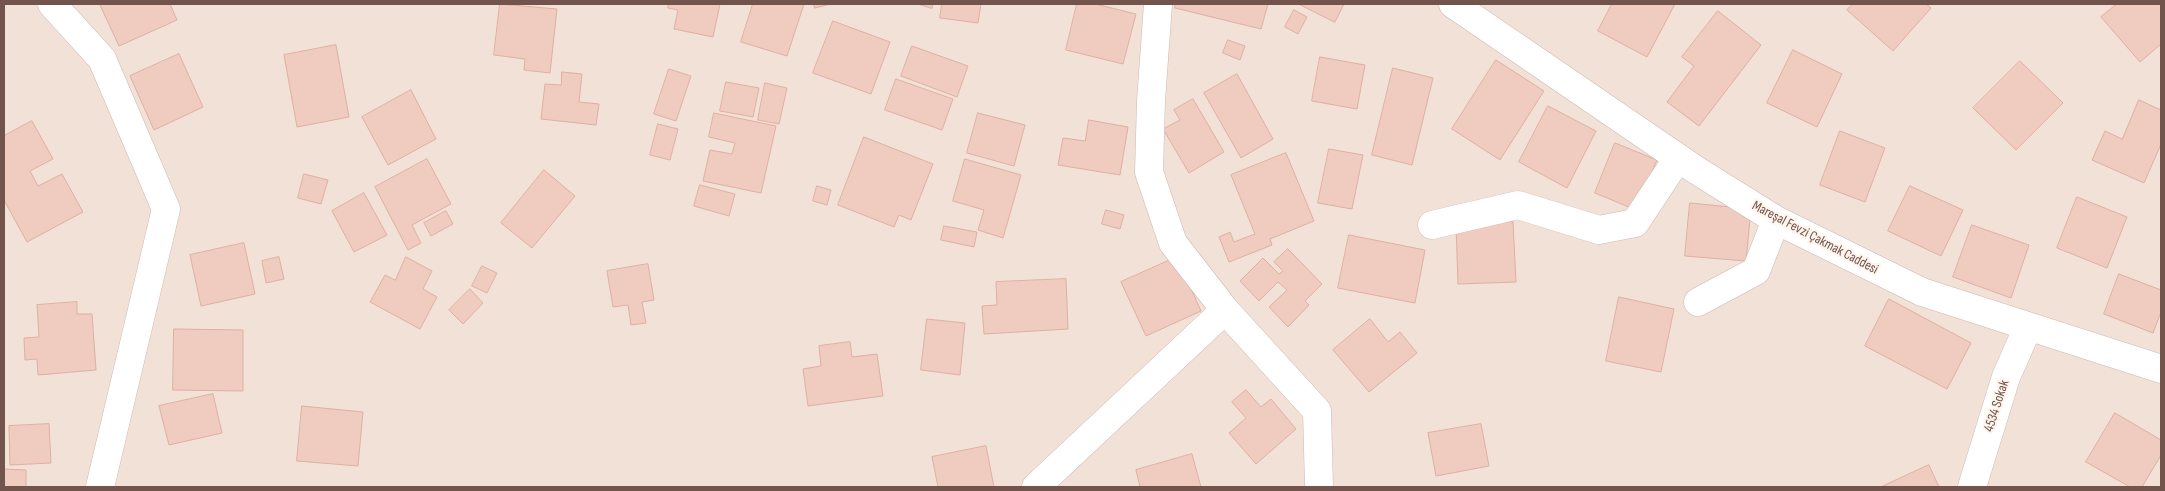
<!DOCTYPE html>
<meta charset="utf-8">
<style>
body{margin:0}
#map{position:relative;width:2165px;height:491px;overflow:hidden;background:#fbf0e7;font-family:"Sofia Sans Condensed",sans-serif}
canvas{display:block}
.frame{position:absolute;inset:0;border:5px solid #73544d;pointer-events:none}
</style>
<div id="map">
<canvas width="2165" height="491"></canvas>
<div class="frame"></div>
</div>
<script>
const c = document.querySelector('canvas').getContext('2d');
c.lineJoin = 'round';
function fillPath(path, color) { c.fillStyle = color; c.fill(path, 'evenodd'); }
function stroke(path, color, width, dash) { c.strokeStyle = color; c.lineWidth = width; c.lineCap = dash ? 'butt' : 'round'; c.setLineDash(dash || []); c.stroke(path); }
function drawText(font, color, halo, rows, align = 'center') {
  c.font = font + ' "Sofia Sans Condensed",sans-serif'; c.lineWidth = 4.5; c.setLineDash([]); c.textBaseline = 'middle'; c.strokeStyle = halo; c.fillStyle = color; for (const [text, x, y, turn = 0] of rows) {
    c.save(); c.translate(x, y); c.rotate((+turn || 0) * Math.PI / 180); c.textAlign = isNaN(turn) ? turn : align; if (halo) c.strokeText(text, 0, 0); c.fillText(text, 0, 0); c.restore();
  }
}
fillPath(new Path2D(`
 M4,4H2161V487H4Z`), '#f2e1d6');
const building = new Path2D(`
 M103,4H170L177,20L119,46L100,5Z
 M500,4L557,9L550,73L524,70L525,59L494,55Z
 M669,4H720L713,37L674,29L678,10L668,8Z
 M753,4H804L787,56L741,42Z
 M814,4H831L815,8Z
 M918,4H933L932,8Z
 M942,4H981L978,23L940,18Z
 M1077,4H1095L1136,14L1123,64L1066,50Z
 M1176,4H1268L1261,29L1175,8Z
 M1299,4H1344L1335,22Z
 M1612,4H1675L1647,57L1598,31Z
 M1853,4H1926L1931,8L1893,51L1847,10Z
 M2117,4H2159L2161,6V44L2140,62L2101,17Z
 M1294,10L1307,17L1298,34L1285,27Z
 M1718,11L1761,45L1699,126L1667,102L1694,66L1682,57Z
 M833,21L890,42L871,94L813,73Z
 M1228,40L1245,46L1240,60L1223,53Z
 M336,45L349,117L297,127L284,55Z
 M912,46L968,66L957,97L901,76Z
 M1793,50L1842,74L1817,127L1767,103Z
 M179,54L203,107L154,130L130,76Z
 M1320,57L1365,65L1357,109L1312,101Z
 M1496,60L1544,91L1500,160L1452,129Z
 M2020,61L2063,103L2016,150L1973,108Z
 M1393,68L1433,78L1412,165L1372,155Z
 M669,69L691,76L676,121L654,114Z
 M562,72L582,74L579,102L599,104L596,125L541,119L545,84L561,85Z
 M1237,74L1273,139L1241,158L1204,93Z
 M896,79L953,99L942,130L885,110Z
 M726,82L759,88L753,117L720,111Z
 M765,83L787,88L779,124L758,120Z
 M411,90L436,139L388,165L362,117Z
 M1193,99L1224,152L1189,173L1163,129L1180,120L1174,110Z
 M2139,100L2161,110V144L2144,183L2092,160L2105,131L2122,139Z
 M1548,106L1596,131L1567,188L1519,162Z
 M714,113L776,126L761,193L703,181L710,150L732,154L735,143L709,137Z
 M978,113L1025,125L1014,166L967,153Z
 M1089,120L1128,127L1120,175L1058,165L1063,138L1085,141Z
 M32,121L53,159L30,171L38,186L62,174L83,212L27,242L4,200V136Z
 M658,124L678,129L670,160L650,155Z
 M1840,131L1885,148L1865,202L1820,185Z
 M864,137L933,164L911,220L899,215L894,227L838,205Z
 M1615,143L1657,160L1636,210L1595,193Z
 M1329,149L1363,155L1352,209L1318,203Z
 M1286,153L1314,221L1270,239L1272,245L1229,262L1219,237L1230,232L1234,242L1255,234L1231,175Z
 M427,159L451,204L412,225L421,243L408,250L375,187Z
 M965,159L1021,175L1003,238L978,230L984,210L953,201Z
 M544,170L575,196L532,248L501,223Z
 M304,174L328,180L321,204L298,198Z
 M700,185L735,194L729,216L694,206Z
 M817,186L831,190L827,205L813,201Z
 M1910,186L1963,210L1941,256L1888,231Z
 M364,193L387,235L354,252L332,211Z
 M2077,197L2127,217L2107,268L2057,248Z
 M1690,203L1751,209L1746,261L1685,256Z
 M1106,210L1124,215L1120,229L1102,224Z
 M446,211L453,224L431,236L424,223Z
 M1513,222L1516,282L1458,284L1456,225Z
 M1972,225L2029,245L2011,298L1953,277Z
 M944,226L977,232L974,247L941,240Z
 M1349,235L1425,250L1415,303L1338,288Z
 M244,243L255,294L201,306L190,255Z
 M1288,249L1322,284L1305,301L1309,305L1288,327L1269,307L1287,290L1278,282L1259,301L1240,281L1263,258L1279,274L1283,271L1274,262Z
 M279,257L284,279L266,283L262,261Z
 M406,257L432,271L423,289L437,297L420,329L370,302L385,275L395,280Z
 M1177,257L1201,311L1146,336L1121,282Z
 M648,264L654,300L642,302L646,323L631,325L628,305L613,307L607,271Z
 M482,266L497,273L487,293L472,286Z
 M2119,274L2161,290V312L2153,333L2104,314Z
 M1066,279L1068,329L984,334L982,306L997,305L996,282Z
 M470,289L483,303L463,324L449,310Z
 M1619,297L1674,309L1661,372L1606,361Z
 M1889,299L1971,343L1947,389L1865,346Z
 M77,302V314H92L96,370L38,375L37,359L25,360L24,338L39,337L37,305Z
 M927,319L965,323L960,375L921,370Z
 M1370,319L1388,342L1400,332L1417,353L1369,392L1333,350Z
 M174,329L243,330V391L173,390Z
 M850,342L852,357L877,354L883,396L808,406L803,369L821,366L819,346Z
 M1246,390L1261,407L1271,399L1296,429L1256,464L1229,433L1246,418L1232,402Z
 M213,394L222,433L169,445L159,406Z
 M302,406L363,412L358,466L297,461Z
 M2115,413L2161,440V455L2142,487H2130L2086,462Z
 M49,424L51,463L10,465L9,426Z
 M1481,424L1489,466L1436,476L1428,433Z
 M986,446L994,487H938L932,457Z
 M1192,454L1201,487H1140L1136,470Z
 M1929,465L1939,487H1881Z
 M4,469L26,470V487H4Z`);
fillPath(building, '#efcbc0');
stroke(building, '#e0b0a2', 1);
const minor = new Path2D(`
 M52,4L102,59L166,209L100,487
 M1158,4L1151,101L1149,172L1173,243L1225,310L1317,411L1319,487
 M1453,4L1696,170L1776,220L1922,292L2161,369
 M1432,225L1518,205L1599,230L1635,223L1678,158
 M1698,302L1756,271L1776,220
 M1036,487L1225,310
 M1972,487L2006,377L2028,327`);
stroke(minor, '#ceb9b1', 29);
stroke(minor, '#fff', 28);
drawText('14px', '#73544d', '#fef5ed', [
 ["Mareşal Fevzi Çakmak Caddesi",1815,238,28],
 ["4534 Sokak",1997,406,-72]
]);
</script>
